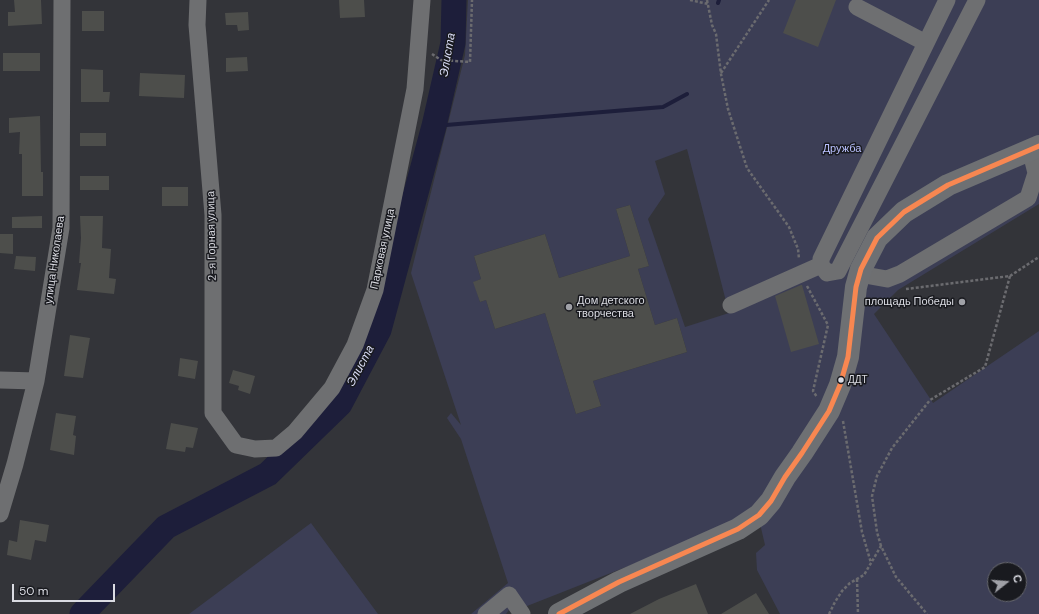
<!DOCTYPE html>
<meta charset="utf-8">
<style>
body{margin:0}
#map{position:relative;width:1039px;height:614px;overflow:hidden;background:#333439;font-family:"DM Sans",sans-serif}
canvas{display:block}
.north{position:absolute;left:987px;top:562px;width:40px;height:40px;box-sizing:border-box;background:#191a1f;border:1px solid #66676d;border-radius:50%;rotate:73deg;font-size:11px;font-weight:700;line-height:16px;text-align:center;color:#dadbe2}
.north::after{content:'';display:block;margin:auto;width:14px;height:18px;background:#a0a1a7;clip-path:polygon(50% 0,100% 100%,50% 72%,0 100%)}
.scale{position:absolute;left:12px;top:584px;width:103px;height:18px;box-sizing:border-box;border:2px solid #dadbe2;border-top:0;padding-left:5px;font-size:12px;line-height:14px;white-space:nowrap;color:#dadbe2;-webkit-text-stroke:3px #191a1f;paint-order:stroke}
</style>
<div id="map">
<canvas width="1039" height="614"></canvas>
<div class="north">С</div>
<div class="scale">50 m</div>
</div>
<script>
const c = document.querySelector('canvas').getContext('2d');
c.lineJoin = 'round';
function fillPath(path, color) { c.fillStyle = color; c.fill(path, 'evenodd'); }
function stroke(path, color, width, dash) { c.strokeStyle = color; c.lineWidth = width; c.lineCap = dash ? 'butt' : 'round'; c.setLineDash(dash || []); c.stroke(path); }
function drawText(font, color, halo, rows, align = 'center') {
  c.font = font + ' "DM Sans",sans-serif'; c.lineWidth = 3; c.setLineDash([]); c.textBaseline = 'middle'; c.strokeStyle = halo; c.fillStyle = color; for (const [text, x, y, turn = 0] of rows) {
    c.save(); c.translate(x, y); c.rotate((+turn || 0) * Math.PI / 180); c.textAlign = isNaN(turn) ? turn : align; if (halo) c.strokeText(text, 0, 0); c.fillText(text, 0, 0); c.restore();
  }
}
fillPath(new Path2D(`
 M468,0H1039V204L898,290L874,314L933,403L1039,331V614H780L757,570L756,553L765,545L758,515L522,608L518,597L506,614H471L508,583L461,439L447,418L451,413L461,425L411,273L465,55ZM687,149L729,313L685,327L648,219L665,194L655,161ZM630,205L649,266L638,269L655,325L677,318L687,352L593,381L601,406L576,414L545,313L495,329L486,300L480,302L474,282L481,279L474,256L545,234L559,278L630,256L616,209ZM995,570H1019V594H995Z
 M311,523L378,614H189Z`), '#3c3e55');
stroke(new Path2D(`
 M718,3L719,0
 M434,126L663,107L687,94`), '#1d1e3a', 4);
stroke(new Path2D(`
 M82,614L166,527L268,474L340,404L379,330L434,126L453,43L454,0`), '#1d1e3a', 25);
fillPath(new Path2D(`
 M14,0H41L42,24L8,26V12H15Z
 M339,0H364L365,17L340,18Z
 M796,0H836L818,47L783,33Z
 M82,11H104V31H82Z
 M248,12L249,30L238,31L237,25H226L225,13Z
 M3,53H40V71H3Z
 M247,57L248,71L226,72V58Z
 M81,69L103,70V92H110L109,102H81Z
 M140,73L185,75L184,98L139,96Z
 M40,116L41,172H43V196H22V154H19L20,132L9,133V118Z
 M80,133H106V146H80Z
 M80,176H109V190H80Z
 M162,187H188V206H162Z
 M630,205L649,266L638,269L655,325L677,318L687,352L593,381L601,406L576,414L545,313L495,329L486,300L480,302L473,282L481,279L474,256L545,234L559,278L630,256L616,209Z
 M42,216V228H12V217Z
 M80,216H103L102,248L111,249L109,278L116,279L114,294L77,290L81,263H79L81,238Z
 M0,234H13V254L0,253Z
 M16,256L36,257L35,271L14,269Z
 M801,285H802L819,344L791,352L775,296Z
 M70,335L90,338L83,378L64,376Z
 M180,358L198,361L195,379L178,376Z
 M233,370L255,376L250,394L238,390L239,386L229,383Z
 M56,413L76,416L73,435L76,436L74,455L50,450Z
 M171,423L198,428L193,448L186,447L185,452L166,449Z
 M20,520L49,525L46,542L35,540L31,560L7,555L9,540L17,542Z
 M696,584L708,614H630L659,599Z
 M756,593L769,614H721Z`), '#4d4e4b');
stroke(new Path2D(`
 M690,0L708,4
 M707,0L712,25L716,34L721,74L728,109L747,168L789,227L798,249L799,259
 M432,54L441,60L470,62L472,0
 M721,73L769,0
 M1010,276L1039,257
 M807,286L828,325L813,391L817,397
 M843,421L862,532L871,563
 M881,546L877,532L872,496L877,476L892,448L930,400L985,367L1010,276L906,289
 M857,579L858,614
 M829,614L835,602L842,591L850,583L864,575L881,546L896,577L927,614`), '#6b6b6f', 2.5, [3, 2]);
stroke(new Path2D(`
 M198,0L197,25L213,215V413L236,445L255,449L276,448L295,432L332,388L355,345L375,290L415,89L422,0
 M947,0L821,259V265L827,273L838,271L977,0
 M857,7L926,43
 M859,274L887,279L900,274L1028,198L1036,173L1030,149
 M731,305L821,265
 M0,380L36,381
 M0,514L15,464L36,381L61,228L62,0
 M486,614L509,595L522,614`), '#6e6f71', 17);
stroke(new Path2D(`
 M559,614L619,582L738,529L759,515L771,501L785,477L802,453L829,411L840,385L848,357L856,287L861,269L877,238L904,212L948,185L1039,146`), '#6e7073', 22);
stroke(new Path2D(`
 M559,614L619,582L738,529L759,515L771,501L785,477L802,453L829,411L840,385L848,357L856,287L861,269L877,238L904,212L948,185L1039,146`), '#f88751', 5);
for (const [x, y, r, color] of [
 [962,302,4,"#a0a1a7"],
 [569,307,4,"#a0a1a7"],
 [841,380,3.5,"#dadbe2"]
]) { const dot = new Path2D(); dot.arc(x, y, r, 0, 2 * Math.PI); c.fillStyle = color; c.fill(dot); stroke(dot, '#191a1f', 1.5); }
drawText('10px', '#dadbe2', '#191a1f', [
 ["ДДТ",848,380]
], 'left');
drawText('11px', '#b9c0fe', '#191a1f', [
 ["Дружба",842,149]
]);
drawText('11px', '#dadbe2', '#191a1f', [
 ["2-я Горная улица",212,236,-91],
 ["Парковая улица",383,249,-78],
 ["улица Николаева",55,260,-82]
]);
drawText('11px', '#dadbe2', '#191a1f', [
 ["Дом детского",577,301],
 ["творчества",577,314],
 ["площадь Победы",954,302,"right"]
], 'left');
drawText('italic 12px', '#daddf7', '#191a1f', [
 ["Элиста",448,55,-80],
 ["Элиста",361,366,-62]
]);
</script>
